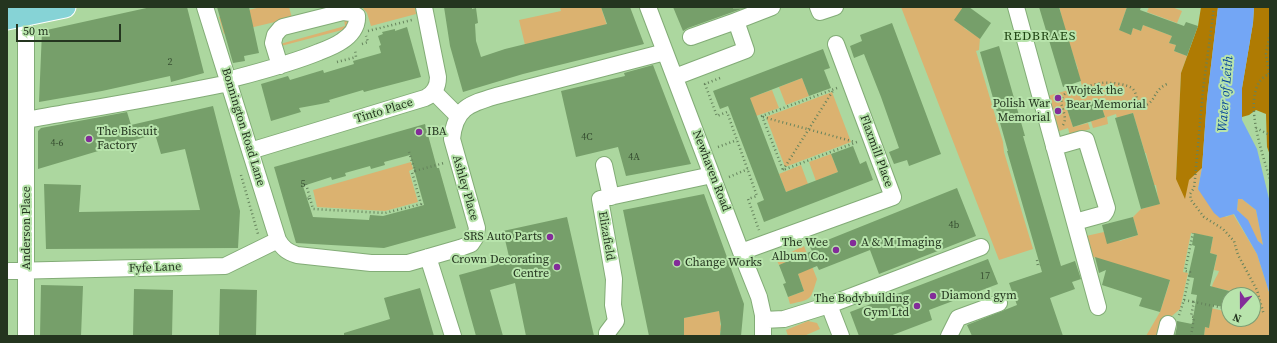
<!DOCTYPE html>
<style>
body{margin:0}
#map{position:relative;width:1277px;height:343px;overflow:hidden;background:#acd79f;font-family:"Source Serif 4",serif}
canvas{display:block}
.frame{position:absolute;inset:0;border:8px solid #24351f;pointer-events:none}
.north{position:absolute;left:1221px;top:287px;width:40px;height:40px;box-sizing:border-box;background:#b8e4ac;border:1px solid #7d9e74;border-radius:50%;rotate:201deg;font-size:11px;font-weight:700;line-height:16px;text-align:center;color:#24351f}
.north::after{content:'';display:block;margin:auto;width:14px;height:18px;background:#832c99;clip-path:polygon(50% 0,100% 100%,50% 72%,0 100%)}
.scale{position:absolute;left:16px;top:24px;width:105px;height:18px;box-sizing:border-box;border:2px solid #24351f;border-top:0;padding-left:5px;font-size:12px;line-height:14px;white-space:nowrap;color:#24351f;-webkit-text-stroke:3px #b8e4ac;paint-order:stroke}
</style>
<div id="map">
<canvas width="1277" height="343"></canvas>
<div class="frame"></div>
<div class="north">N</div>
<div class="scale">50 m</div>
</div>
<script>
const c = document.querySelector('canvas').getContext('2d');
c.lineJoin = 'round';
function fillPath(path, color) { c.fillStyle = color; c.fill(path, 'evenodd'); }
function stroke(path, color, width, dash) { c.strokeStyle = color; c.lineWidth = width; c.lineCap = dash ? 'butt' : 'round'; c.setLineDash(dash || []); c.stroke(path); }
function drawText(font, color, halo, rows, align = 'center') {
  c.font = font + ' "Source Serif 4",serif'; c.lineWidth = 4; c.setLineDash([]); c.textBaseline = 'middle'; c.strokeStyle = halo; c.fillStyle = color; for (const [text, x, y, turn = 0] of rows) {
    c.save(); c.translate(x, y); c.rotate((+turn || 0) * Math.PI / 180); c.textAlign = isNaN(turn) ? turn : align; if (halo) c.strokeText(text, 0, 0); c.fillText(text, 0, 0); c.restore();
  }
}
fillPath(new Path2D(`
 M261,7H289L292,18L224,34L219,17Z
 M362,7H415L416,14L371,26L367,13Z
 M560,7H601L608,29L596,27L525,45L519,20L561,11Z
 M901,7H963L964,28L980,38L979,50L976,51L1003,142L1004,152L1033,249L999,260Z
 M1060,7H1127L1119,30L1131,34L1133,28L1141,31L1143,25L1172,36L1169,43L1176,45L1174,51L1187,56L1181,73L1176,179L1189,180L1202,168L1198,189L1226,217L1233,214L1257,254L1270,295V336H1204L1205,327L1209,328L1196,305L1229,312V319H1253V295H1245V294L1212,287C1213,281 1217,277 1219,271L1214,270L1217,255L1210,253L1213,237L1191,233L1183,272L1188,273L1180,309L1166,321L1159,336H1146L1160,312L1170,281L1090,256L1086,236L1104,232L1120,241L1138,235L1133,217L1141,209L1159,204L1156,185H1154L1146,153H1145L1133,113L1117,118L1116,114L1107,117L1108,124L1093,128L1091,121L1105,117L1099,99L1087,102L1086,101L1067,109L1073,127L1088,123L1090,129L1070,135L1068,128L1059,131L1048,96L1082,86L1077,69H1078L1068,40L1069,39L1067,33H1066L1060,10Z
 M1149,7H1172L1182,11L1177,23L1147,12Z
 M344,18L349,19L350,23L346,29L281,46L280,44L345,26Z
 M802,78L809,96L786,105L779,87Z
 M772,90L779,108L756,116L749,98Z
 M832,92L851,142L785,167L766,117Z
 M831,154L838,172L816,181L809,162Z
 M411,162L413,169L409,171L418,202L385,211L317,207L313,190Z
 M801,165L808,184L786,192L779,174Z
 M1238,199H1242L1256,210L1263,245C1252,238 1250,220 1237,210Z
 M804,246L817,279C810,300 813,299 790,304L788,297L804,291L798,274L800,273L794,259L779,265L776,259Z
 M743,306L721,319L720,324L724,331H720V336H684V318Z
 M808,321L817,323L820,329L804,336H788L786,330Z`), '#dbb270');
fillPath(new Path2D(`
 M1201,7H1218L1207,99L1202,168L1189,180L1185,199L1176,179L1181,73L1198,26Z
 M1254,7H1270V155L1267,147L1266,114L1256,110L1249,115L1242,117V88L1253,23Z`), '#af7b03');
fillPath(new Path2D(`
 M1218,7H1254L1253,23L1242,88V120L1257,149L1270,203V295L1257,254L1234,214L1220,218L1214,213L1198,189L1202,168L1207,99ZM1238,199H1242L1256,210L1263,245L1258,241L1248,220L1237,210Z`), '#73a6f5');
fillPath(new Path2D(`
 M151,7H187L204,73L171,82L170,76L102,91L39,102L42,31Z
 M217,7H249L259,53L244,56L245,61L233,63Z
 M444,7H472V9L476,8L478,23L475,24L476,41L481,57L505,49L607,24L601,7H630L644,44L523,74L463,92L450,46Z
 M673,7H744V8L688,28L683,31Z
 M963,7H969L991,23L980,39L954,20Z
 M1039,7H1059L1081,81L1063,87Z
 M1127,7H1141L1140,10L1184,26L1186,22L1198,26L1187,56L1174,51L1176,45L1169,43L1172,36L1143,25L1141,31L1133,28L1131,35L1119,30Z
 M892,23L941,154L909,166L907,160L894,164L889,152L899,148L881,97L864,54L854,58L850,46L862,41L860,35Z
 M407,27L421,77L364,92L363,90L329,100L330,102L321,104L299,108L301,112L271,121L261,84L288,76L290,80L323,70L324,73L354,64L353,61L381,53L379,46L381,45L378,36L383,34L382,32L395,29V31Z
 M999,46L1025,136H1023L1061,266L1075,261L1081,279L1072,282L1075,289L1050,298L1063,336H972L967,325L1017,305L1009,283L1042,272L1007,151H1008L980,52Z
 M823,49L830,68L824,70L831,88L809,96L802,78L750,98L779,174L786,192L838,172L831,154L853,146L860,164L866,161L873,180L764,222L757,203L764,200L728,106L720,109L713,91Z
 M653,65L691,164L626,176L618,147L576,157L561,91L625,76L624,73Z
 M1099,99L1105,117L1073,127L1067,109Z
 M213,106L240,211L238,248L46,249L44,184L81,185L79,212L200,210L185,149L161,154L155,134L38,169V131L41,128L127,112L131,125Z
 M1133,113L1160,204L1141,209L1115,118Z
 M425,124L437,168H439L456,228L384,248L296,243L274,167ZM410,155L424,205L383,216L370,215L369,220L313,217L303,186L331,177L332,180L346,176L345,173L370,166L371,169L385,165L384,162Z
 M957,188L976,236L879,274L870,250L819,270L817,266L798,274L804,291L788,297L783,284L786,283L779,265L812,251L810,247Z
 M704,194L744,304L741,336H720L721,325L719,311L684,318V336H649L623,210Z
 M567,217L594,336H526L515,283L490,290L503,336H476L459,275L510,261L503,231Z
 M1133,217L1138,235L1107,244L1102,225Z
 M1194,233L1213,237L1210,253L1217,255L1210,286L1229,291V308L1213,305L1209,328L1205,327L1204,336H1175L1177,326V321L1192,324L1197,295L1191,294L1194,278L1188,277L1195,246L1192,245Z
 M1095,257L1170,280L1160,312L1139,306L1142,298L1102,285L1106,270L1099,273Z
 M988,259L998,284L929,310L932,320L890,336H859L850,312Z
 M41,285L83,286L81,336H40Z
 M420,288L434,336H344V333L390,319L384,298Z
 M134,289L173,290L172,336H133Z
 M220,289L257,290L256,336H219Z`), '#769f6a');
stroke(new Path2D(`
 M741,7V9`), '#91b785', 16, [16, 8]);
const minor = new Path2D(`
 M205,7L278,240C283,249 288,252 297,255L371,263H408L460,248L471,244L475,238L477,228L452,139C455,108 469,104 496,96L665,52
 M648,7L741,252L759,297L763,315V336
 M818,7L820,12L835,7
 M1016,7L1098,307
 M24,16L26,33V336
 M691,37L736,21
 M675,77L746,50L736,21L772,7
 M228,80C258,72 290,64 319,52C327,49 335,46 342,41C350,36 358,27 357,16L351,13L343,12L283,27L280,29L275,35L273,43L280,66
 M434,92L458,116
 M26,120C94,108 162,97 229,83
 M1054,147L1082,139L1086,140L1107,208L1106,211L1104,214L1075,222
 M250,151L425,98C434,94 438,87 438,77L424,7
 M604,165L611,197
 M741,252L893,197L836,44
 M428,257L453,336
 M9,271L225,266L278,240
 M763,320L784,319L829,305
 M607,336V333L616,321L613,305L614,279L600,199L712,175
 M841,336L829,305L981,247
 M949,336L958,318L999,303
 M1165,336L1168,324`);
const major = new Path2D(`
 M7,19L65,7`);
stroke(minor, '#82ac76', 18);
stroke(major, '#fff', 23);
stroke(new Path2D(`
 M1214,7L1203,90L1195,179L1194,188L1190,194L1191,200L1204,217L1223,229L1234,241L1238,255L1257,290L1264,315
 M368,31L412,20
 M362,44L368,42L366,36
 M337,62L356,57L355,50
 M1270,73C1267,75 1262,78 1260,81C1244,105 1263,154 1270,180
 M1269,74L1266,54L1270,33
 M720,78L705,84L717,116L727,112L757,196L748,199L759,230
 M837,88L762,116L783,170L857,142
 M763,117L855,142
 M1063,125C1070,114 1054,102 1066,93C1077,90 1092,84 1102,83C1109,82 1128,84 1133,89C1138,95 1135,103 1144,106C1157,101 1152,91 1167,84
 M1256,128L1270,135
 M718,147L737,140
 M409,152L415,171L444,163
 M783,170L834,89
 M241,175L258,234
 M729,177L748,169
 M306,184L310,198L307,199
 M310,198L313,209L385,213L421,204L412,172L415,171
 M1037,260L1038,266L1040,265
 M1184,300L1190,272L1185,271L1193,233
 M1179,315L1184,300L1194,302
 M1191,336L1194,317L1191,316L1194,302L1229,309`), '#65835c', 2.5, [1, 3]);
stroke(minor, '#fff', 16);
stroke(major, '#86d3d6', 21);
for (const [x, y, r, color] of [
 [1058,98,4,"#832c99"],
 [1058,111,4,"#832c99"],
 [419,132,4,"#832c99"],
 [89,139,4,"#832c99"],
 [550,237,4,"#832c99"],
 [853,243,4,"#832c99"],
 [836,250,4,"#832c99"],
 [677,263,4,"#832c99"],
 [557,267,4,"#832c99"],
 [933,296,4,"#832c99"],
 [917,306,4,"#832c99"]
]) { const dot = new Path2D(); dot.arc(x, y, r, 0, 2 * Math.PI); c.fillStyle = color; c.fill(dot); stroke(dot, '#b8e4ac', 1.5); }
drawText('10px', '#385032', null, [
 ["2",170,62],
 ["4C",587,137],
 ["4-6",57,143],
 ["4A",634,157],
 ["5",303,184],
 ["4b",954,225],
 ["17",985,276]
]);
drawText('12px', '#24351f', '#b8e4ac', [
 ["Wojtek the",1066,91],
 ["Bear Memorial",1066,105],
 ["Polish War",1050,104,"right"],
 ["Memorial",1050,118,"right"],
 ["The Biscuit",97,132],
 ["Factory",97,146],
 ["IBA",427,132],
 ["SRS Auto Parts",542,237,"right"],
 ["The Wee",828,243,"right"],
 ["Album Co.",828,257,"right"],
 ["A & M Imaging",861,243],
 ["Crown Decorating",549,260,"right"],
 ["Centre",549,274,"right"],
 ["Change Works",685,263],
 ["Diamond gym",941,296],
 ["The Bodybuilding",909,299,"right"],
 ["Gym Ltd",909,313,"right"]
], 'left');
drawText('12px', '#24351f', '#b8e4ac', [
 ["Tinto Place",384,111,-17],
 ["Bonnington Road Lane",243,127,73],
 ["Flaxmill Place",876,151,70],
 ["Newhaven Road",711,171,69],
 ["Ashley Place",465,188,74],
 ["Anderson Place",27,228,-90],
 ["Elizafield",606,236,80],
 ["Fyfe Lane",155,268,-2]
]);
c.letterSpacing = '1px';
drawText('13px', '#1e4311', '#b8e4ac', [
 ["REDBRAES",1040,37]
]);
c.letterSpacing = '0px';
drawText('italic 13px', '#05459a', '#b8e4ac', [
 ["Water of Leith",1226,94,-85]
]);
</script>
